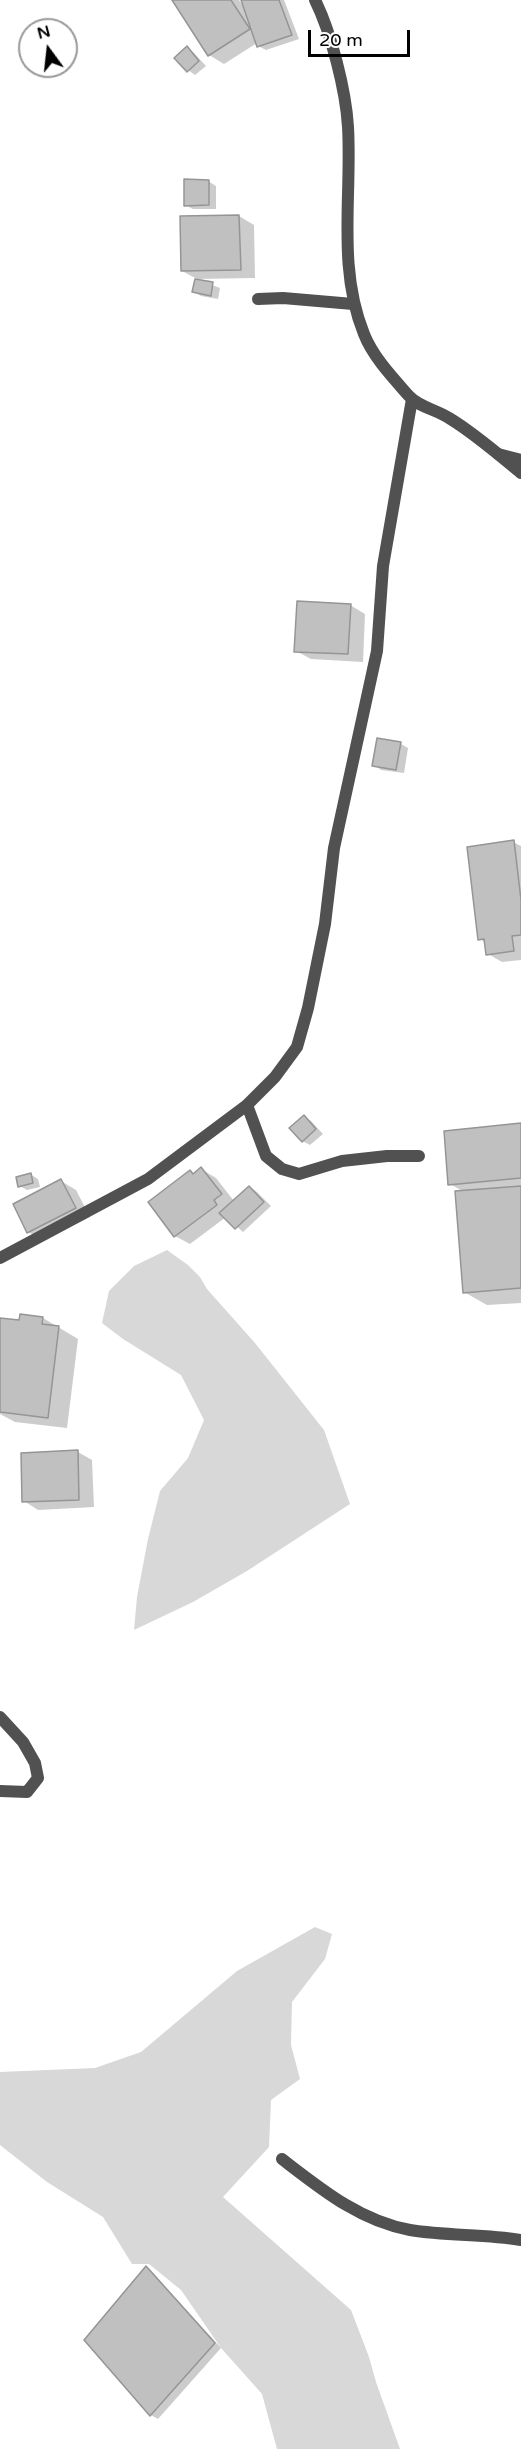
<!DOCTYPE html>
<style>
body{margin:0}
#map{position:relative;width:521px;height:2449px;overflow:hidden;background:#fff;font-family:"Varela Round",sans-serif}
canvas{display:block}
.north{position:absolute;left:18px;top:18px;width:60px;height:60px;box-sizing:border-box;background:#fff;border:2px solid #999;border-radius:50%;rotate:345deg;font-size:16px;font-weight:700;line-height:24px;text-align:center;color:#000}
.north::after{content:'';display:block;margin:auto;width:21px;height:27px;background:#000;clip-path:polygon(50% 0,100% 100%,50% 72%,0 100%)}
.scale{position:absolute;left:308px;top:30px;width:102px;height:27px;box-sizing:border-box;border:3px solid #000;border-top:0;padding-left:8px;font-size:18px;line-height:21px;white-space:nowrap;color:#000;-webkit-text-stroke:4px #fff;paint-order:stroke}
</style>
<div id="map">
<canvas width="521" height="2449"></canvas>
<div class="north">N</div>
<div class="scale">20 m</div>
</div>
<script>
const c = document.querySelector('canvas').getContext('2d');
c.lineJoin = 'round';
function fillPath(path, color) { c.fillStyle = color; c.fill(path, 'evenodd'); }
function stroke(path, color, width, dash) { c.strokeStyle = color; c.lineWidth = width; c.lineCap = dash ? 'butt' : 'round'; c.setLineDash(dash || []); c.stroke(path); }
fillPath(new Path2D(`
 M167,1250L188,1265L200,1277L207,1289L255,1343L324,1430L350,1504L247,1571L193,1602L134,1630L137,1597L148,1539L160,1491L188,1458L204,1420L181,1375L123,1339L102,1323L109,1291L134,1266Z
 M315,1927L332,1934L325,1959L292,2002L291,2045L300,2079L271,2100L269,2147L223,2197L351,2310L369,2357L376,2382L400,2449H277L262,2394L221,2348L181,2290L149,2264H132L103,2217L47,2182L0,2145V2072L95,2068L141,2052L237,1971Z`), '#d8d8d8');
fillPath(new Path2D(`
 M174,0H239L243,6L242,0H284L299,39L266,50L258,46L257,43L224,64L209,55Z
 M187,48L194,53L206,66L195,75L188,70Z
 M208,181L216,186V209H193L185,205Z
 M239,216L254,225L255,278L197,279L220,288L218,299L201,296L194,292L197,279L182,271Z
 M350,605L365,614L363,662L311,659L296,651Z
 M378,740L401,744L408,748L404,773L381,770L374,765Z
 M513,842L521,846V960L502,962L488,954L486,943L480,939Z
 M304,1117L311,1121L323,1134L310,1145L302,1141Z
 M521,1125V1303L487,1305L464,1292V1192L450,1184Z
 M201,1169L216,1178L234,1201L250,1187L257,1192L271,1206L243,1232L226,1217L190,1244L175,1236L190,1172L195,1174Z
 M30,1174L38,1179L40,1187L27,1190L20,1186Z
 M61,1181L76,1190L90,1217L43,1240L28,1232Z
 M21,1316L43,1318L78,1339L67,1428L15,1422L0,1414V1319L20,1322Z
 M78,1452L92,1460L94,1507L38,1510L24,1501Z
 M146,2268L153,2273L221,2348L158,2419L151,2415L86,2340Z`), '#0003');
const building = new Path2D(`
 M172,0H231L250,29L208,56Z
 M241,0H279L292,35L257,47Z
 M187,46L199,61L187,72L174,58Z
 M184,179L209,180V205L184,206Z
 M239,215L241,270L181,271L180,216Z
 M195,279L213,282L211,296L192,292Z
 M297,601L351,604L348,654L294,652Z
 M377,738L401,742L396,770L372,766Z
 M514,840L521,900V935L512,936L514,951L486,955L484,939L478,940L467,847Z
 M304,1115L316,1129L302,1142L289,1128Z
 M521,1123V1178L448,1185L444,1131Z
 M201,1167L222,1194L214,1200L217,1205L174,1237L148,1202L190,1170L193,1174Z
 M31,1173L33,1183L18,1187L16,1177Z
 M61,1179L76,1208L27,1233L13,1204Z
 M249,1186L264,1202L235,1229L219,1213Z
 M521,1186V1288L463,1293L455,1191Z
 M20,1314L43,1317L42,1324L59,1326L48,1418L0,1412V1318L19,1320Z
 M78,1450L79,1500L22,1502L21,1453Z
 M146,2266L215,2343L150,2416L84,2340Z`);
fillPath(building, '#c0c0c0');
stroke(building, '#959595', 1.5);
stroke(new Path2D(`
 M258,299L283,298L353,304
 M498,454L521,460
 M247,1105L266,1156L282,1169L299,1174L342,1161L387,1156H419
 M0,1717L23,1742L35,1763L38,1778L27,1792L0,1791`), '#515151', 12);
stroke(new Path2D(`
 M315,0C331,32 346,91 348,127C352,196 337,268 364,334C373,357 393,378 409,396C419,407 437,410 449,418C474,433 498,454 521,473
 M0,1258L148,1179L247,1105L275,1077L297,1047L308,1008L325,924L334,848L377,651L383,566L412,399
 M282,2159C321,2189 360,2221 410,2230C447,2236 484,2234 521,2240`), '#515151', 12);
</script>
